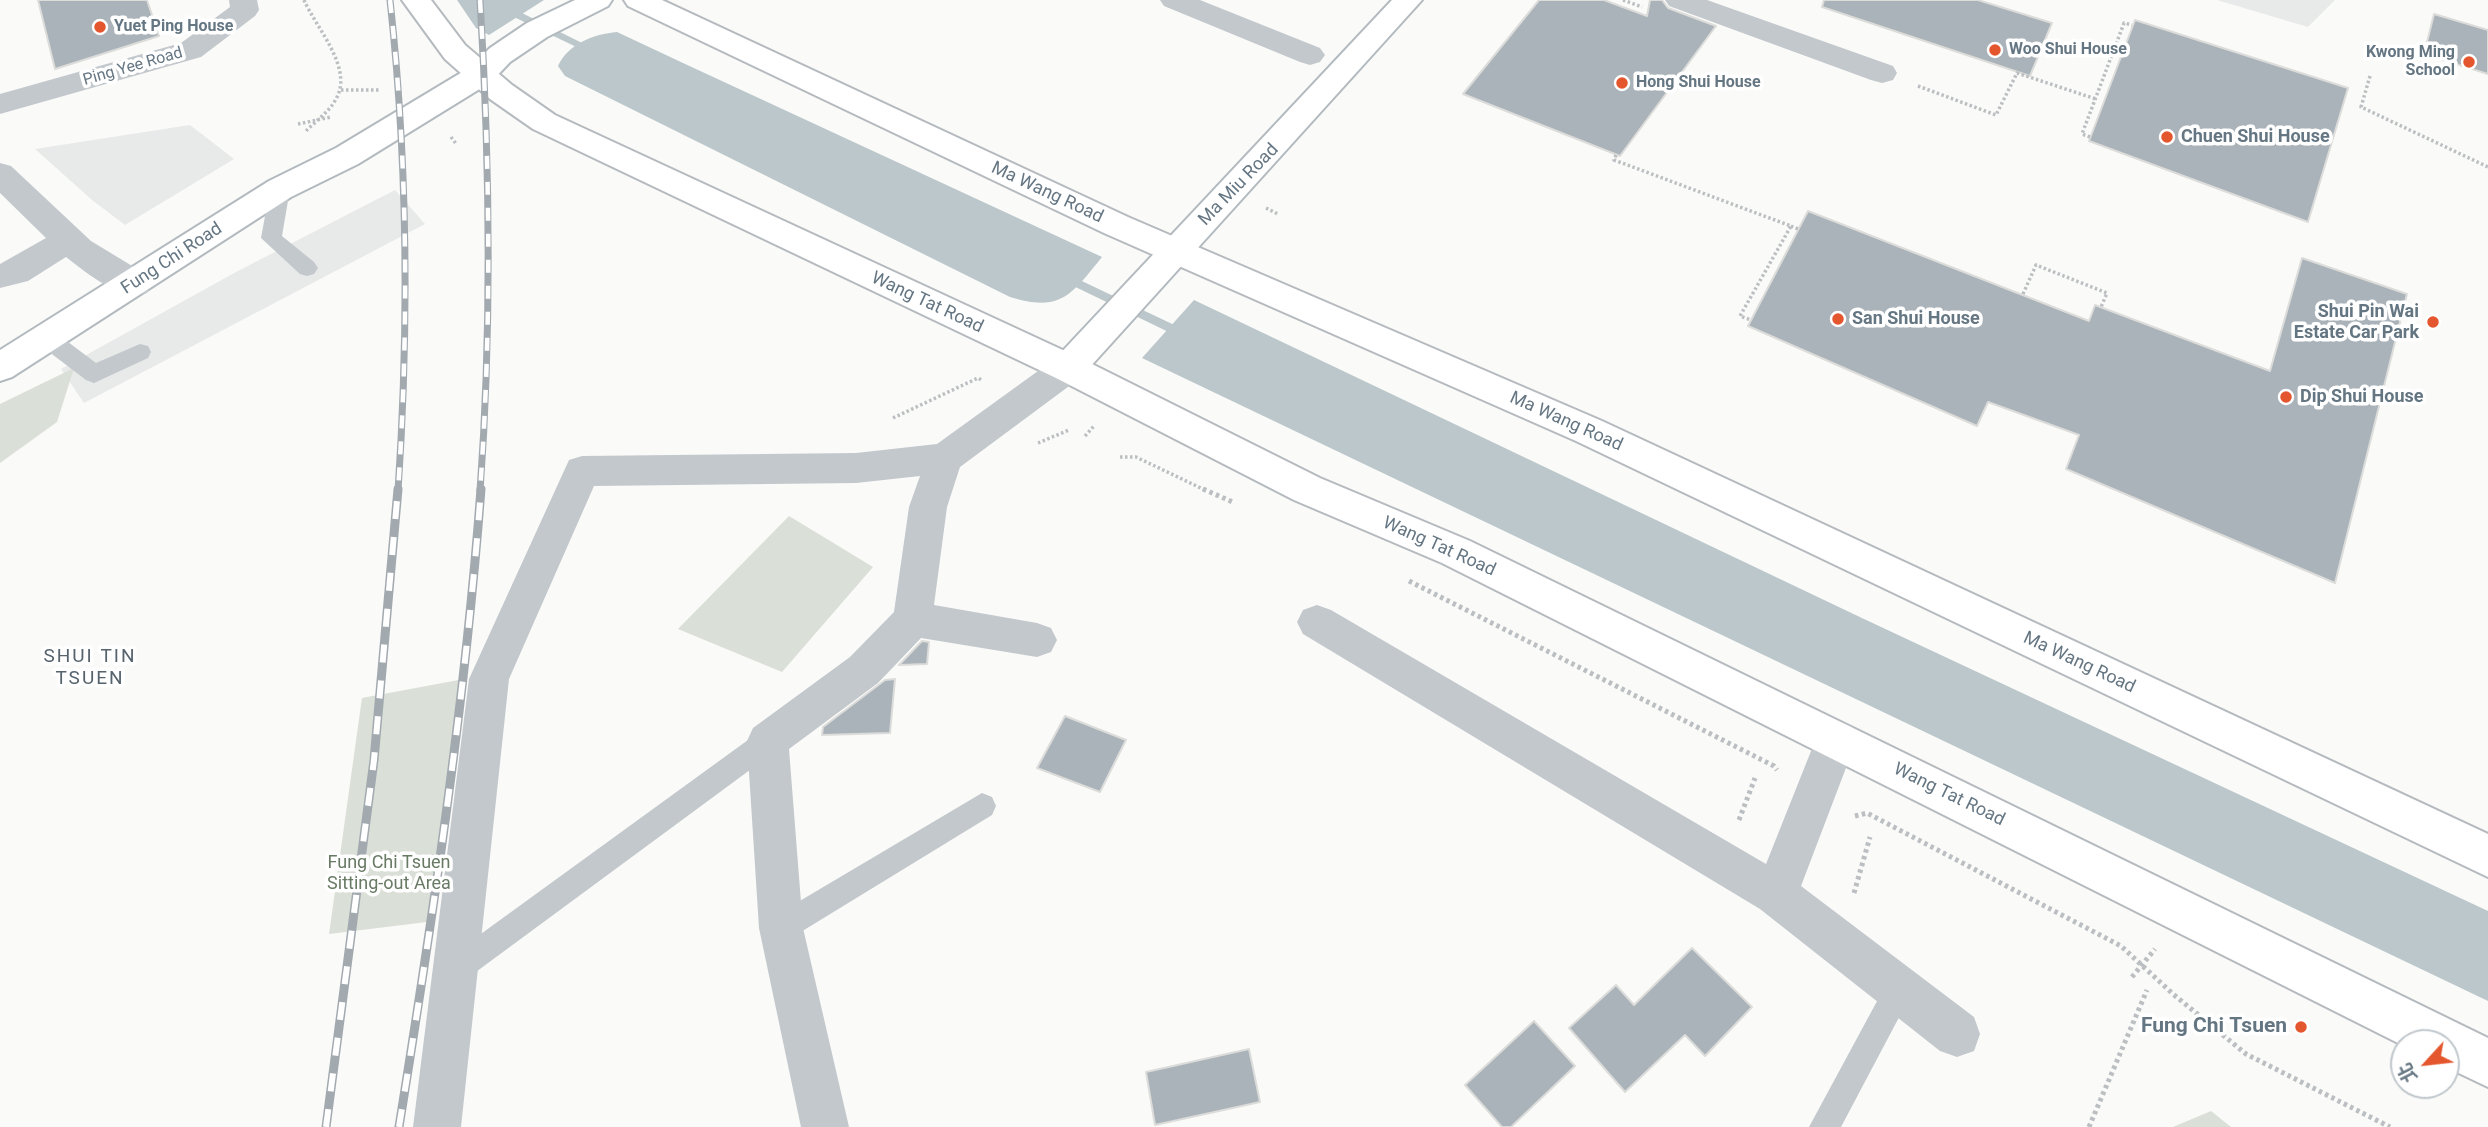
<!DOCTYPE html>
<meta charset="utf-8">
<style>
body{margin:0}
#map{position:relative;width:2488px;height:1127px;overflow:hidden;background:#fafaf8;font-family:Roboto,"Noto Sans TC",sans-serif}
canvas{display:block}
.north{position:absolute;left:2390px;top:1029px;width:70px;height:70px;box-sizing:border-box;background:#fff;border:2px solid #c1c8cd;border-radius:50%;rotate:243deg;font-size:19px;font-weight:700;line-height:28px;text-align:center;color:#657683}
.north::after{content:'';display:block;margin:auto;width:24px;height:32px;background:#e4572e;clip-path:polygon(50% 0,100% 100%,50% 72%,0 100%)}
</style>
<div id="map">
<canvas width="2488" height="1127"></canvas>
<div class="north">北</div>
</div>
<script>
const c = document.querySelector('canvas').getContext('2d');
c.lineJoin = 'round';
function fillPath(path, color) { c.fillStyle = color; c.fill(path, 'evenodd'); }
function stroke(path, color, width, dash) { c.strokeStyle = color; c.lineWidth = width; c.lineCap = dash ? 'butt' : 'round'; c.setLineDash(dash || []); c.stroke(path); }
function drawText(font, color, halo, rows, align = 'center') {
  c.font = font + ' Roboto,sans-serif'; c.lineWidth = 7; c.setLineDash([]); c.textBaseline = 'middle'; c.strokeStyle = halo; c.fillStyle = color; for (const [text, x, y, turn = 0] of rows) {
    c.save(); c.translate(x, y); c.rotate((+turn || 0) * Math.PI / 180); c.textAlign = isNaN(turn) ? turn : align; if (halo) c.strokeText(text, 0, 0); c.fillText(text, 0, 0); c.restore();
  }
}
fillPath(new Path2D(`
 M2217,0H2335L2308,27Z
 M190,125L234,159L125,225L92,200L35,149Z
 M395,190L425,224L84,403L61,369L236,272Z`), '#e8e9e9');
fillPath(new Path2D(`
 M74,368L57,422L0,463V404Z
 M789,516L873,567L782,672L678,629Z
 M464,679L435,921L329,934L362,698Z
 M2211,1111L2231,1127H2173Z`), '#dadfd7');
fillPath(new Path2D(`
 M457,0H544L489,35L476,28Z
 M617,32L683,63L1102,257C1072,294 1061,313 1010,297L565,76L558,66C568,44 594,34 617,32Z
 M1194,300L1864,619L2488,911V1001L1142,358Z`), '#bbc7cb');
fillPath(new Path2D(`
 M498,0H509L524,14L600,52L595,55L591,54L516,18Z
 M1065,273L1189,332L1191,335L1189,338H1181L1061,280L1059,277L1061,274Z`), '#bbc7cb');
const building = new Path2D(`
 M38,0H147L159,36L55,69Z
 M1539,0H1604L1647,16L1650,0H1662L1668,8L1716,26L1620,156L1463,94Z
 M1824,0H1978L2052,23L2030,76L1822,7Z
 M2434,14L2488,30V74L2424,54Z
 M2135,20L2348,88L2308,222L2089,141Z
 M1808,211L2089,321L2095,305L2270,371L2302,258L2407,294L2335,583L2066,469L2079,435L1988,402L1977,426L1748,326Z
 M922,641L929,642L927,664L899,665Z
 M895,679L890,733L822,735L823,727L885,680Z
 M1065,716L1126,740L1100,792L1037,768Z
 M1692,948L1752,1007L1705,1056L1685,1035L1625,1092L1569,1028L1616,985L1634,1005Z
 M1534,1021L1575,1066L1511,1127H1502L1465,1085Z
 M1249,1049L1260,1102L1155,1125L1146,1072Z`);
fillPath(building, '#aab3b9');
stroke(building, '#dcdcda', 2);
const secondary = new Path2D(`
 M575,0H612L608,6L547,37L510,62L491,82L358,164L291,197L12,377L0,381V350L269,181L336,148L469,68L490,48L527,23Z
 M1392,0H1422L1080,378L1068,382L1056,378L1050,368L1056,358Z`);
const primary = new Path2D(`
 M402,0H431L465,45L512,85L555,115L1080,358L1320,478L1470,541L2488,1038V1087L2446,1067V1043H2404V1046L1442,563L1294,500L1056,378L533,129L490,99L445,59Z
 M624,0H662L1128,217L1602,421L2488,834V877L1576,441L1104,233L628,6Z`);
stroke(secondary, '#b3babf', 4);
stroke(primary, '#b5babe', 4);
stroke(new Path2D(`
 M304,0C316,28 354,68 336,99C329,112 316,121 306,131
 M1623,0L1642,7
 M2370,76L2361,107L2488,167
 M1918,86L1996,115L2017,73L2096,99
 M341,90H381
 M298,124L331,117
 M451,137L457,145
 M2090,137L2082,134L2124,23L2132,25
 M1616,155L1614,160L1791,226L1740,316L1751,320
 M1266,208L1278,214
 M1791,226L1798,229
 M2023,294L2036,265L2107,293L2101,307
 M893,418L978,378L983,381
 M1085,436L1094,426
 M1038,443L1069,430
 M1120,457H1136L1207,491`), '#bbbfc2', 3.5, [2.5, 2.5]);
stroke(new Path2D(`
 M1203,489L1235,503
 M1409,581L1774,766L1777,770
 M1855,816L1867,813L2121,946L2173,994L2246,1054L2390,1127
 M1739,820L1755,778
 M1854,893L1870,837
 M2132,977L2155,949
 M2089,1127L2147,990`), '#bbbfc2', 5, [3.5, 3.5]);
fillPath(new Path2D(`
 M280,182L287,184L290,189L282,236L314,262L318,268L314,274L307,276L300,274L261,238L270,189L273,184Z
 M48,331L56,333L96,363L140,344L148,346L151,352L148,358L94,383L86,380L40,345L37,339L40,333Z
 M768,729L777,732L781,741L777,750L465,980L455,985L445,980L440,970L445,960L759,732Z
 M982,793L992,797L996,806L992,815L791,938L781,942L771,938L767,928L771,918Z
 M1899,974L1909,979L1914,989L1841,1127H1809L1889,979Z`), '#c3c8cc');
fillPath(new Path2D(`
 M229,0H257L259,10L255,16L201,57L0,114V94L181,43L230,7Z
 M1160,0H1200L1320,48L1325,55L1320,62L1310,65L1300,62L1164,6Z
 M1665,0H1707L1893,66L1897,73L1893,80L1882,83L1871,80L1669,6Z
 M0,163L11,166L91,241L147,275L152,284L147,293C119,301 87,273 66,257L28,281L0,288V264L46,238L0,193Z
 M1068,354L1080,358L1086,368L1080,378L960,467L947,507L934,605L1037,623L1051,628L1057,640L1051,652L1037,657L921,638L878,683L789,749L803,928L849,1127H801L759,928L747,741L753,728L850,657L894,612L909,507L920,476L856,483L594,486L509,679L461,1127H413L469,679L569,460L582,456L856,453L937,444L1056,358Z
 M1317,605L1331,610L1766,864L1821,726L1836,720L1851,726L1857,739L1801,886L1974,1017L1980,1034L1974,1051L1957,1057L1940,1051L1760,909L1303,634L1297,622L1303,610Z`), '#c3c8cc');
fillPath(secondary, '#fff');
fillPath(primary, '#fff');
const railFar1 = new Path2D(`
 M390,0C408,164 409,327 398,491
 M480,0C490,164 492,327 480,491`);
const rail = new Path2D(`
 M326,1127L374,760L398,489
 M399,1127C433,915 465,703 481,489`);
stroke(railFar1, '#a2aab0', 7);
stroke(rail, '#a2aab0', 9);
stroke(railFar1, '#fff', 4.5, [13]);
stroke(rail, '#fff', 6, [18]);
for (const [x, y, r, color] of [
 [100,27,7,"#e4572e"],
 [1995,50,7,"#e4572e"],
 [2469,62,7,"#e4572e"],
 [1622,83,7,"#e4572e"],
 [2167,137,7,"#e4572e"],
 [1838,319,7,"#e4572e"],
 [2433,322,7,"#e4572e"],
 [2286,397,7,"#e4572e"],
 [2301,1027,7,"#e4572e"]
]) { const dot = new Path2D(); dot.arc(x, y, r, 0, 2 * Math.PI); c.fillStyle = color; c.fill(dot); stroke(dot, '#fff', 2.5); }
drawText('bold 16px', '#657683', '#fff', [
 ["Yuet Ping House",114,27],
 ["Woo Shui House",2009,50],
 ["Kwong Ming",2455,53,"right"],
 ["School",2455,71,"right"],
 ["Hong Shui House",1636,83]
], 'left');
drawText('16px', '#657683', '#fff', [
 ["Ping Yee Road",133,67,-16]
]);
drawText('bold 18px', '#657683', '#fff', [
 ["Chuen Shui House",2181,137],
 ["Shui Pin Wai",2419,312,"right"],
 ["Estate Car Park",2419,333,"right"],
 ["San Shui House",1852,319],
 ["Dip Shui House",2300,397]
], 'left');
drawText('18px', '#657683', '#fff', [
 ["Ma Miu Road",1239,185,-46],
 ["Ma Wang Road",1047,193,25],
 ["Fung Chi Road",172,259,-33],
 ["Wang Tat Road",927,303,25],
 ["Ma Wang Road",1566,422,24],
 ["Wang Tat Road",1439,547,24],
 ["Ma Wang Road",2079,663,25],
 ["Wang Tat Road",1949,795,26]
]);
drawText('18px', '#687a64', '#fff', [
 ["Fung Chi Tsuen",389,863],
 ["Sitting-out Area",389,884]
]);
c.letterSpacing = '2px';
drawText('19px', '#57646e', '#fff', [
 ["SHUI TIN",90,657],
 ["TSUEN",90,679]
]);
c.letterSpacing = '0px';
drawText('bold 21px', '#657683', '#fff', [
 ["Fung Chi Tsuen",2287,1027]
], 'right');
</script>
